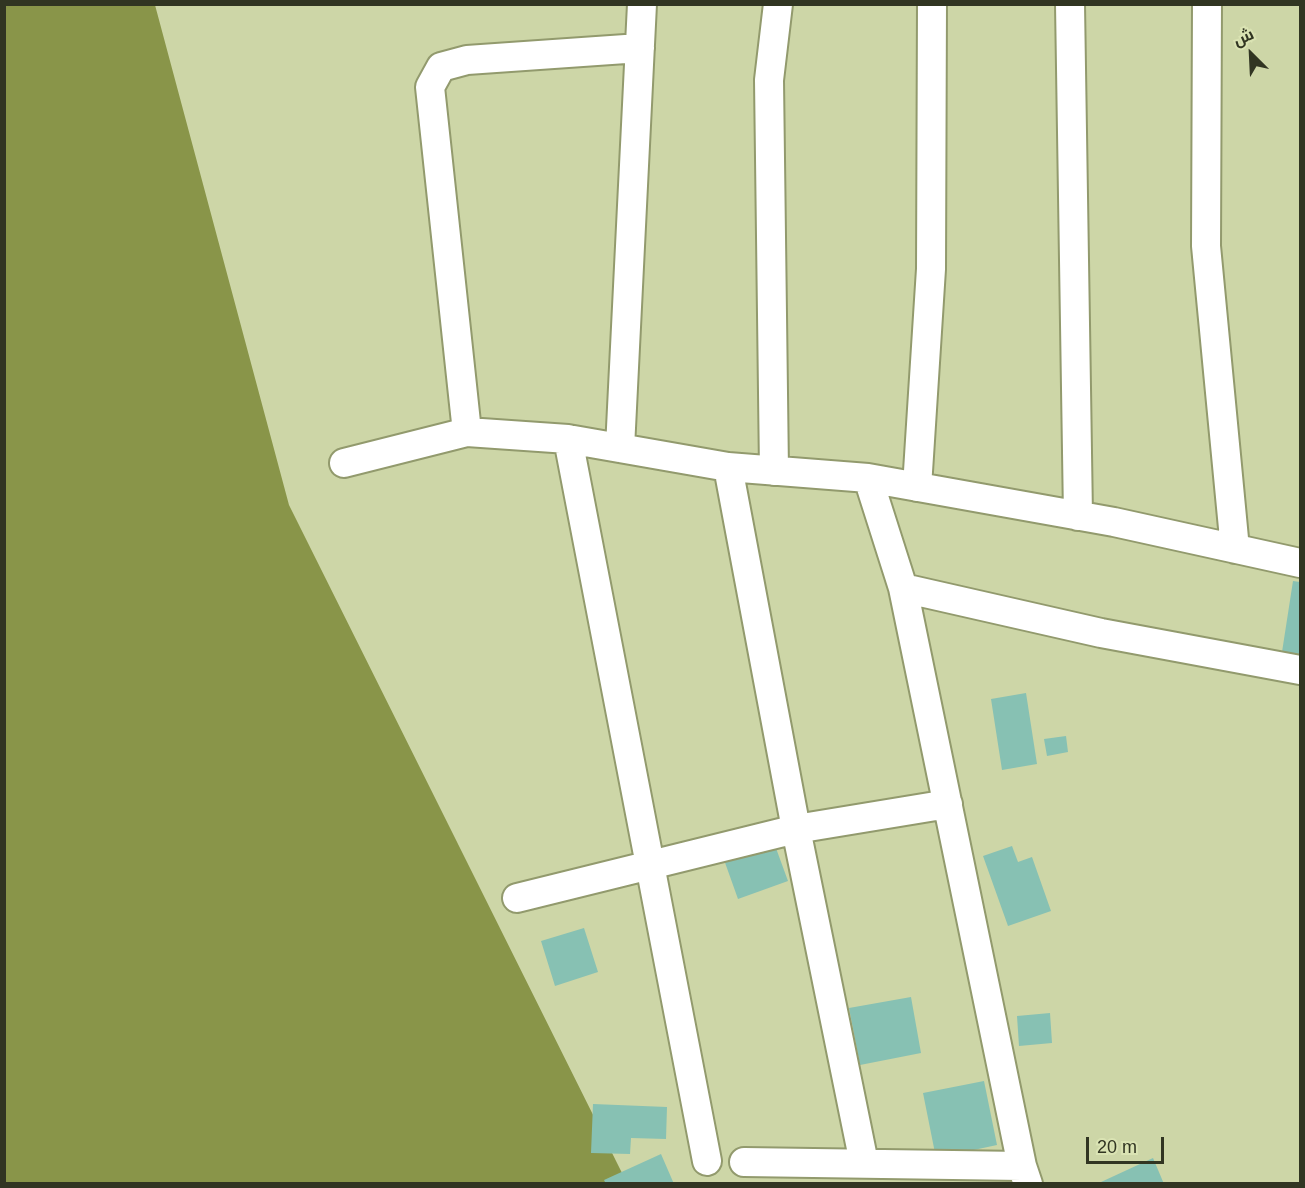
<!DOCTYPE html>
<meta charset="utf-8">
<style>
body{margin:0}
#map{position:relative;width:1305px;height:1188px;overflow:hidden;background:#cdd6a7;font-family:Arial,Cairo,sans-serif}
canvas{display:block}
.frame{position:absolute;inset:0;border:6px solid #313522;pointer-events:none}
.north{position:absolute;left:1221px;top:24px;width:60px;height:60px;-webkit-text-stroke:4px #dae3b3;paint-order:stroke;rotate:336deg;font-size:16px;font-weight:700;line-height:24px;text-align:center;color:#313522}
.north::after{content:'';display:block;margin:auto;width:21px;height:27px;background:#313522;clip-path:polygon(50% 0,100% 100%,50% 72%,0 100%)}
.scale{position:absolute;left:1086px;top:1137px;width:78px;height:27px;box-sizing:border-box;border:3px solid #313522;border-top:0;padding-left:8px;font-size:18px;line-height:21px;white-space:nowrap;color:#313522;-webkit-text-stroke:4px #dae3b3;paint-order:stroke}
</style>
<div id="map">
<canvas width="1305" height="1188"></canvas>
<div class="frame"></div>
<div class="north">ش</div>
<div class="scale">20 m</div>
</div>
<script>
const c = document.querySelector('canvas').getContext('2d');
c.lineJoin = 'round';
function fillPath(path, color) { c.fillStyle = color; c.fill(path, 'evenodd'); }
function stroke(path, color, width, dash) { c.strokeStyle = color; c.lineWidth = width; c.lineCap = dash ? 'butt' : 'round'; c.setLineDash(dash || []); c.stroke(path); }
fillPath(new Path2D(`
 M5,5H155L289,505L627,1183L5,1184Z`), '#899549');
fillPath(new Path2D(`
 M1293,581L1300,582V654L1282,652Z
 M1026,693L1037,764L1002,770L991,699Z
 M1066,736L1068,752L1047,756L1044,739Z
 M773,840L788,881L738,899L723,857Z
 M1012,846L1018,862L1032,857L1051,911L1008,926L983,856Z
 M584,928L598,972L555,986L541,941Z
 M911,997L921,1053L860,1065L849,1008Z
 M1050,1013L1052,1043L1019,1046L1017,1016Z
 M984,1081L997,1145L936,1158L923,1093Z
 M593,1104L667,1107L666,1139L631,1138L630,1154L591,1153Z
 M661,1154L674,1184H606L604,1180Z
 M1153,1158L1164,1184H1102L1101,1182Z`), '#87c1b3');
const minor = new Path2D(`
 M1070,4L1078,516
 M1207,4L1206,246L1235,549
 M467,432L430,87L441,67L467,60L640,48
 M568,439L707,1161
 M620,448L642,4
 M344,463L467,432L568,439L728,467L868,478L1114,522L1300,563
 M728,467L796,829L864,1163
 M774,471L769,80L778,4
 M868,478L903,588L1022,1166L1028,1184
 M917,487L931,269L932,4
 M903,588L1101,633L1300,670
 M517,898L796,829L948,804
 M744,1162L1022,1166`);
stroke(minor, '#929a6d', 32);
stroke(minor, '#fff', 28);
</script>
